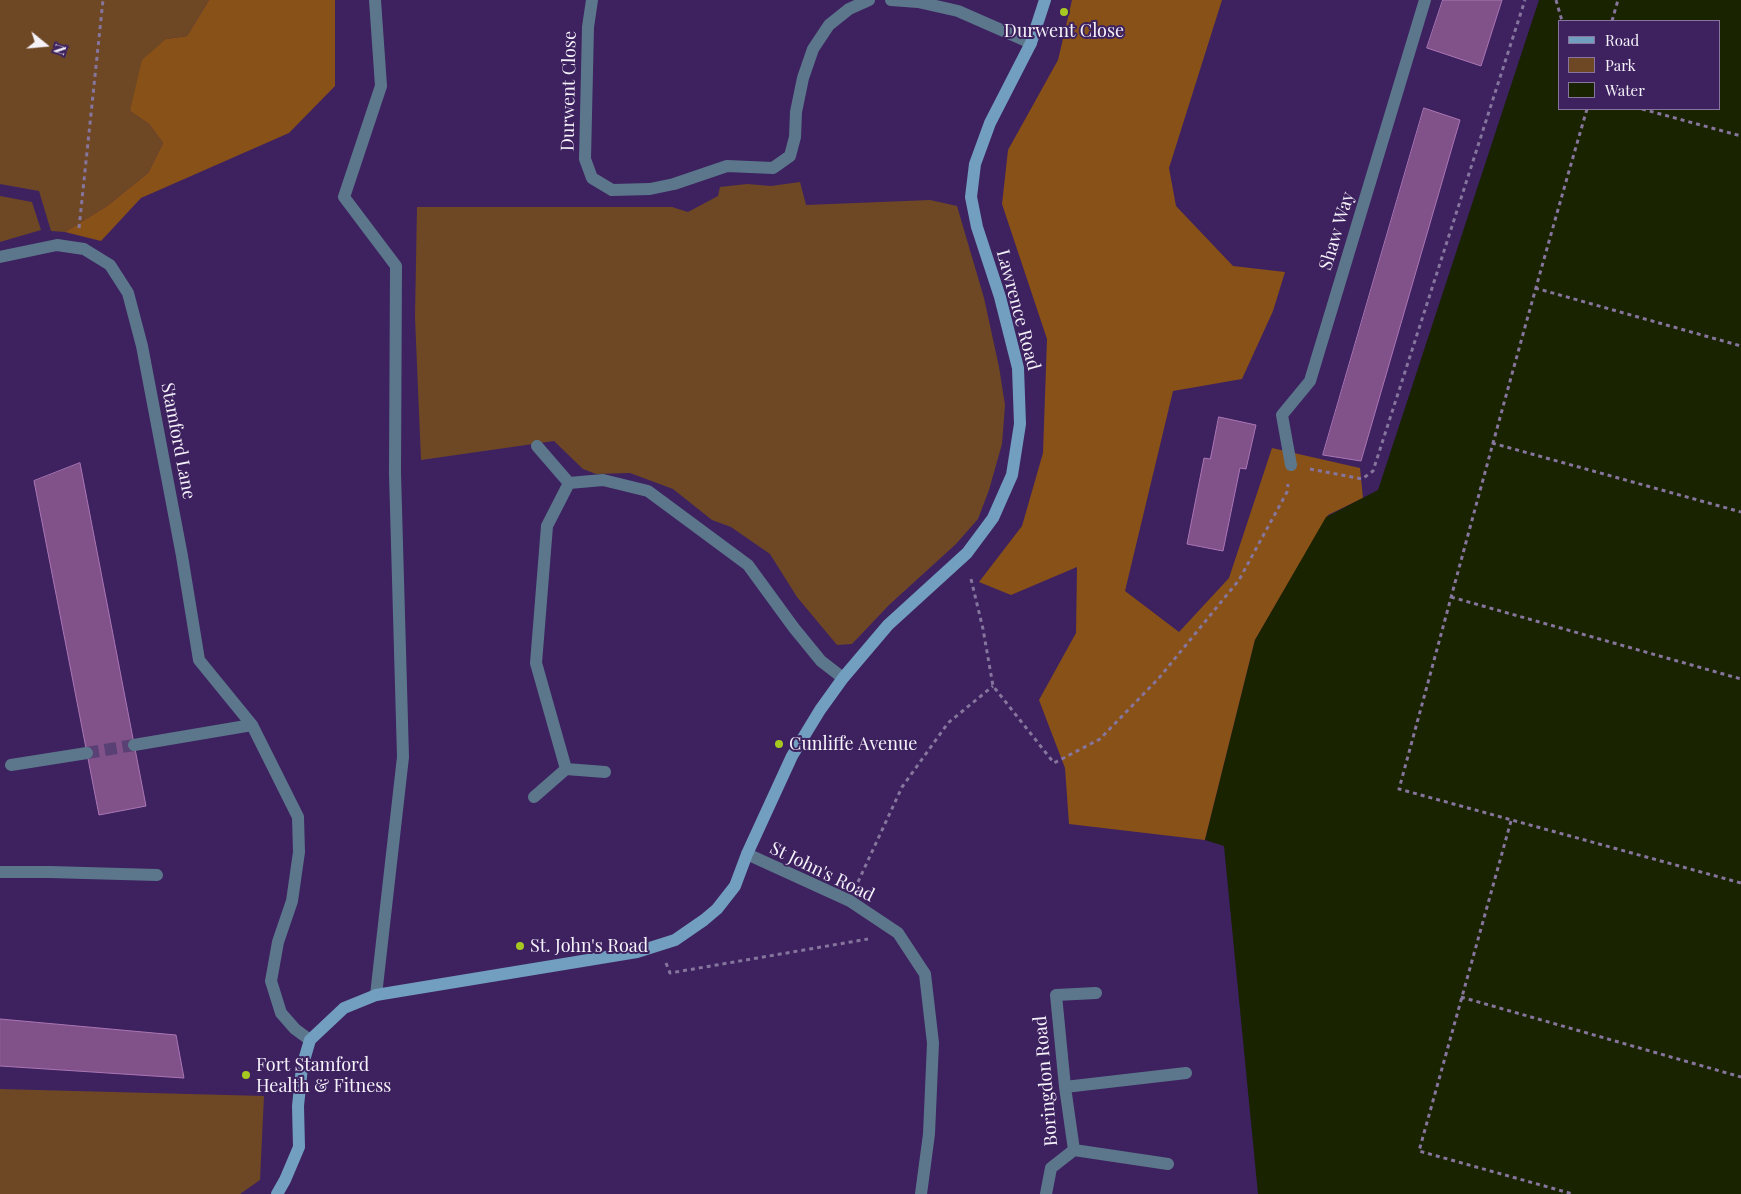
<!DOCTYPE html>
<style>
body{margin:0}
#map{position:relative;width:1741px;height:1194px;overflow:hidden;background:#3d225f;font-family:"Playfair Display",serif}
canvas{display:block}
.legend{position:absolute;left:1558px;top:20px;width:162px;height:90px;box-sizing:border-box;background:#3d225f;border:1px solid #87759d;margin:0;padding:6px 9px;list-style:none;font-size:15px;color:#f5f2fa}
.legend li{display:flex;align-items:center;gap:10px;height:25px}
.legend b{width:25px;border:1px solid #87759d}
.north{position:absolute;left:20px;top:20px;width:50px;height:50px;-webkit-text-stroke:4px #3d225f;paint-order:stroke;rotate:107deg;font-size:14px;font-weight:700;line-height:20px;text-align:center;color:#f5f2fa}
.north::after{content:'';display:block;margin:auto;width:18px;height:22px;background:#f5f2fa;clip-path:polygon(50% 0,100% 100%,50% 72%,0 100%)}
</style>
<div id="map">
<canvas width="1741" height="1194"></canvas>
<ul class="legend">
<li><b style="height:6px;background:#729ebf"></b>Road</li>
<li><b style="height:14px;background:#6e4825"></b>Park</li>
<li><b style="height:14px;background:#1a2300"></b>Water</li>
</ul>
<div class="north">N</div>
</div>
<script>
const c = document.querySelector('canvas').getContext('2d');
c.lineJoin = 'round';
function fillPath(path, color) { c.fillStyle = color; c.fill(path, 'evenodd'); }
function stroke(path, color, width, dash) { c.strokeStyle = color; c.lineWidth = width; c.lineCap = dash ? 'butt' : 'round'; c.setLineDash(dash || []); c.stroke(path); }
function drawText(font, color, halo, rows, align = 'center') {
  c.font = font + ' "Playfair Display",serif'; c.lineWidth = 4; c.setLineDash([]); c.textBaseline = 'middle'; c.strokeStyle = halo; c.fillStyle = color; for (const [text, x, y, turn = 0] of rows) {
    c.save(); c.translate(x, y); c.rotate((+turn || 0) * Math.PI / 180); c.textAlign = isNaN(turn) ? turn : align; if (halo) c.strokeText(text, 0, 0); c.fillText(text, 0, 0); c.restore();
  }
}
fillPath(new Path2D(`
 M0,0H209L187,36L166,39L130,111L149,124L163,143L148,173L107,206L65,232L51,231L39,191L0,184Z
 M800,182L806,205L930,200L957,206L984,298L999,367L1005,405L1002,444L989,490L978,519L956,544L889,605L852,644L837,645L797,597L770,554L731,527L712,520L673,489L630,473L596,474L583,469L554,441L421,460L415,317L417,207H672L688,212L718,196L720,187L747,184L771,186Z
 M0,196L32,202L41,230L0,242Z
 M0,1089L264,1096L260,1180L240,1194H0Z`), '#6e4825');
fillPath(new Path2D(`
 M209,0H335V86L289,133L141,198L101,241L65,232L107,206L148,173L163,143L149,124L130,111L142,60L166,39L187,36Z
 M1072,0H1222L1169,168L1176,206L1233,266L1285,272L1273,311L1242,379L1173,391L1125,591L1179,632L1229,578L1272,448L1360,468L1363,498L1328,515L1255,640L1205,840L1069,824L1065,768L1039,700L1076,633L1077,567L1011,595L979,582L1022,526L1043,453L1047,339L1002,204L1008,150L1058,60Z`), '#885118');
fillPath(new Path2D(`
 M1539,0H1741V1194H1258L1224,846L1205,840L1255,640L1326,517L1378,490ZM1560,21H1720V109H1560Z`), '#1a2300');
const building = new Path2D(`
 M1443,0H1502L1481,66L1427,48Z
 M1424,108L1460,120L1361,461L1323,455Z
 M1219,417L1256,425L1246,469L1240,468L1223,551L1187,544L1204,458L1210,459Z
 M80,463L146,806L99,815L34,481Z
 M0,1019L176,1035L184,1078L0,1066Z`);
fillPath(building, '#815289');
stroke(building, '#aa76b3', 1);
stroke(new Path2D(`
 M87,753L134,745`), '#594176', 12, [12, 6]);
stroke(new Path2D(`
 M1556,0L1562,21
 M1612,21L1618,0
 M1587,109C1521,335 1461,562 1399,789L1741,883
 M1642,109L1741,136
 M79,228L103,0
 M1535,288L1741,346
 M1492,443L1741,512
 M1310,469L1362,479L1373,471L1525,0
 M971,579L983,629L993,686L1054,763L1100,739L1159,678L1239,580L1287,492L1288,484
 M1451,597L1741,679
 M1511,821L1419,1151L1573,1194
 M858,882L902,787L948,723L993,686
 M666,963L670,973L868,939
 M1461,997L1741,1077`), '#86759d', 3, [4, 4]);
stroke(new Path2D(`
 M375,0L381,86L344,197L396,266L395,473L403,757L376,995
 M1291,465L1282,415L1310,381L1425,0
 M0,872H50L157,875`), '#5c778c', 12);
stroke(new Path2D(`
 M592,0L588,27L585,159L592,178L612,190L650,189L674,184L727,166L773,168L790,156L795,137L796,112L803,78L813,49L829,25L849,9L869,0
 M891,0L918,2L958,11L1031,43
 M0,257L57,245L84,249L110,265L128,293L142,346L182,556L199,660L252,725L298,817L299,852L292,901L278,942L271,981L281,1013L295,1029L310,1040
 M537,446L569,483
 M134,745L252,725
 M11,765L87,753
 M605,772L566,769L536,663L547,526L569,483L603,480L648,491L748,565L794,628L821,661L843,678
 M534,797L566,769
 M747,854L850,901L898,933L925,974L933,1043L929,1134L921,1194
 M1065,1087L1186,1073
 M1074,1150L1168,1164
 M1046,1194L1051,1168L1074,1150L1065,1087L1056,995L1096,993`), '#5c778c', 12);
stroke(new Path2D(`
 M277,1194L285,1180L299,1147L298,1106L302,1067L310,1040L344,1008L376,995L637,952L675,940L704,920L717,909L735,886L747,854L792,756L820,710L843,678L888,625L967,553L993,518L1012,475L1020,424L1018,368L1000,297L977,227L971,197L975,164L990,123L1031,43L1045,0`), '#729ebf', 12);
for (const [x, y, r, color] of [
 [1064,12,5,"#a6c821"],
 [779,744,5,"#a6c821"],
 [520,946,5,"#a6c821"],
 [246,1075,5,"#a6c821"]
]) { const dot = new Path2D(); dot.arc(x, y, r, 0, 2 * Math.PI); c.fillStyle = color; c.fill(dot); stroke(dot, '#3d225f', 2); }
drawText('18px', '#f5f2fa', '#3d225f', [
 ["Durwent Close",1064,31,"center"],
 ["Cunliffe Avenue",789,744],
 ["St. John's Road",530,946],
 ["Fort Stamford",256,1065],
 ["Health & Fitness",256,1086]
], 'left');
drawText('18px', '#f5f2fa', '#3d225f', [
 ["Durwent Close",569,91,-89],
 ["Shaw Way",1337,231,-73],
 ["Lawrence Road",1018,310,75],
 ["Stamford Lane",178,441,79],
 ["St John's Road",822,872,26],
 ["Boringdon Road",1046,1081,-95]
]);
</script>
